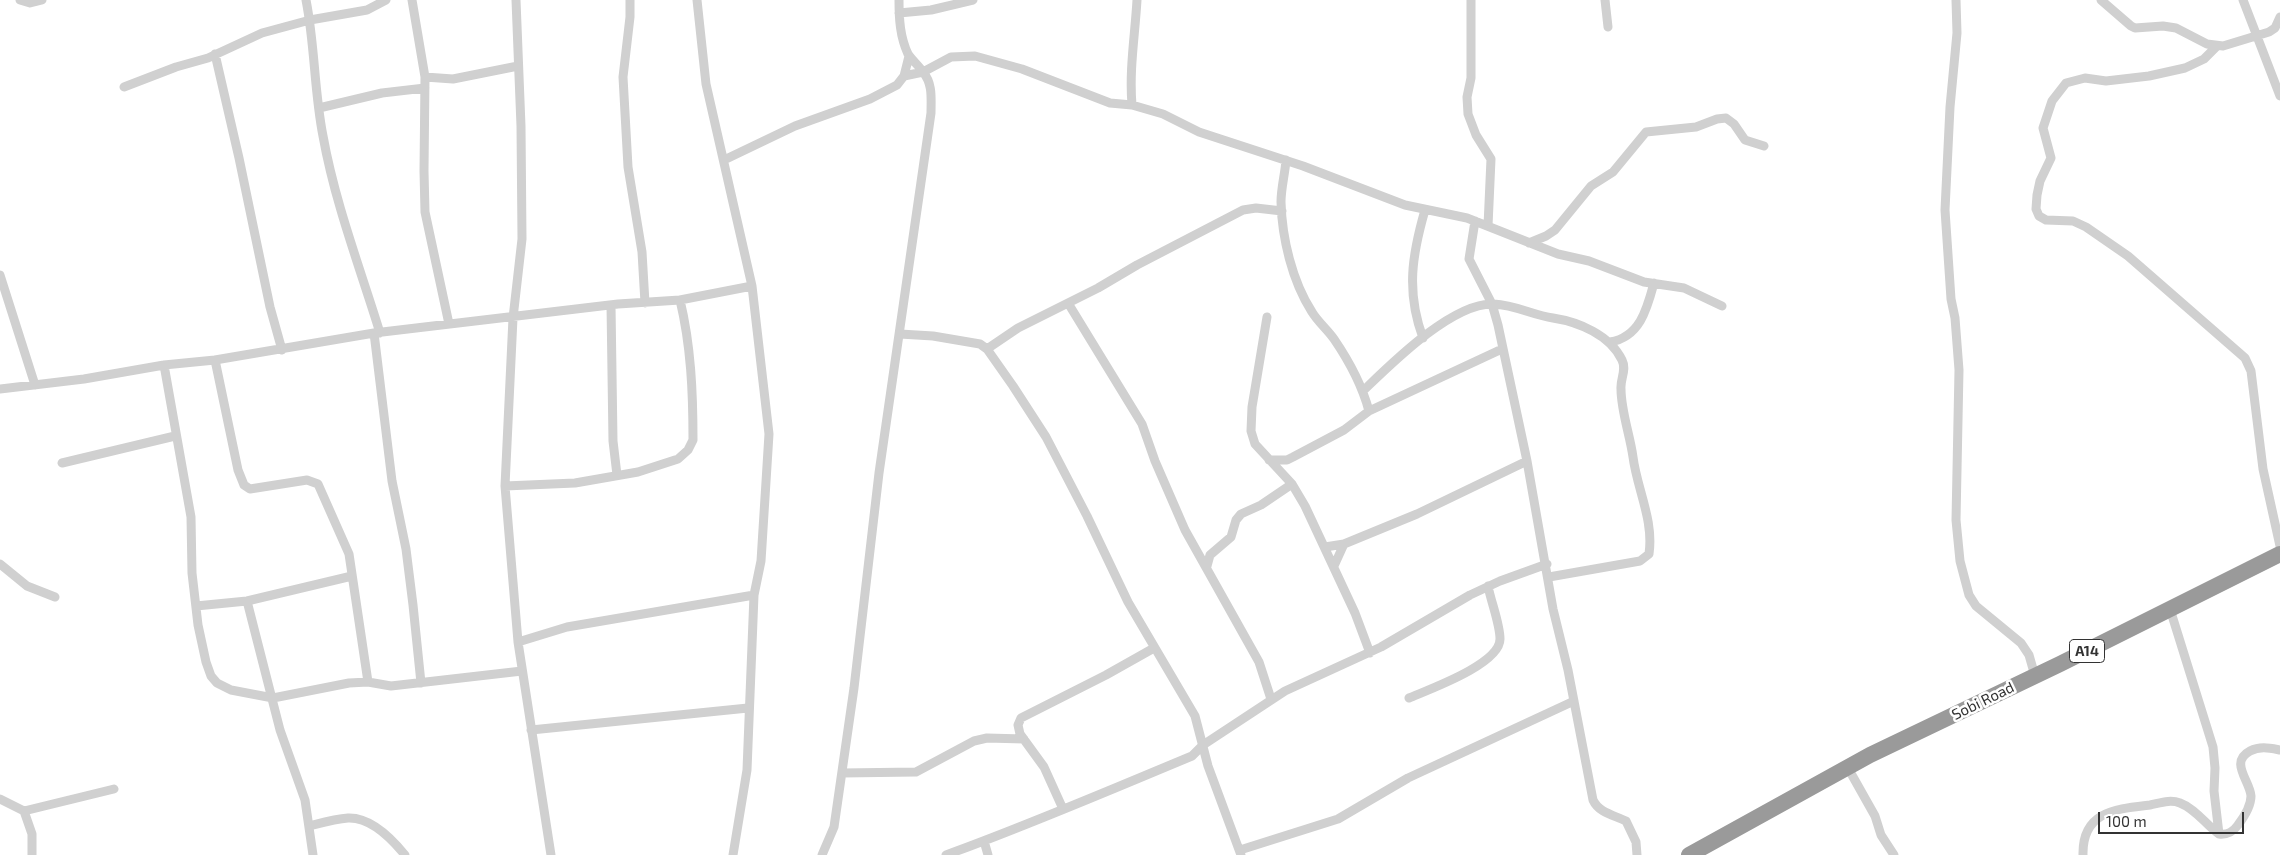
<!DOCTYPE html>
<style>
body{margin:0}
#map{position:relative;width:2280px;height:855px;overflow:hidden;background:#fff;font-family:"Exo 2",sans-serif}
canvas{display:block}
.scale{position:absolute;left:2098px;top:812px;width:146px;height:22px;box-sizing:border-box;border:2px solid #333;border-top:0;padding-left:6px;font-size:15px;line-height:18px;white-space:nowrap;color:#333;-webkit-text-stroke:4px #fff;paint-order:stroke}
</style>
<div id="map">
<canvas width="2280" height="855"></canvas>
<div class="scale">100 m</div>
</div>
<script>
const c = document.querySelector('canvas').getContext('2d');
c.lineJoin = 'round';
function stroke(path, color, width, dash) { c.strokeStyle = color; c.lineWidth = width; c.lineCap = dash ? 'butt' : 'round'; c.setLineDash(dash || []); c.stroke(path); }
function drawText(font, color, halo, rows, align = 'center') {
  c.font = font + ' "Exo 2",sans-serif'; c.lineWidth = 5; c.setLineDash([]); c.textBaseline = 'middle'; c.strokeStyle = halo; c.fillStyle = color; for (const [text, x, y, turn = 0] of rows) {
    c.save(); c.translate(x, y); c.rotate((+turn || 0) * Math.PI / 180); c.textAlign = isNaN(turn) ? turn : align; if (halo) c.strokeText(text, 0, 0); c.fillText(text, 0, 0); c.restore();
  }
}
stroke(new Path2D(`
 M20,0L30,3L42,0
 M306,0C315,45 314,91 323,136C335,203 360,268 380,333
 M412,0L425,77L424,171L425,212L449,324
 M516,0L521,126L522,239L513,318L505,486L518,642L551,855
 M630,0V17L623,77L628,167L642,252L645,303
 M697,0L706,84L752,286L769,434L761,561L754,595L747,770L733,855
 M1471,0V78L1467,97L1468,114L1476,135L1491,159L1488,226
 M1605,0L1608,27
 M1956,0L1957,33L1950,107L1945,210L1951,299L1955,318L1959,370L1956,520L1960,561L1969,595L1976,606L2021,643L2029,655L2035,676
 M2101,0L2131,26L2135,28L2163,26L2176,28L2207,44L2223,46L2269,32L2275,28L2280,17
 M2243,0L2280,96
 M899,13L931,10L973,0
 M2216,47L2204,59L2185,68L2149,76L2106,81L2085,78L2066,83L2052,101L2043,128L2051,158L2040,181L2037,195L2036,209L2039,216L2046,220L2073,221L2086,227L2128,256L2245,358L2251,371L2263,469L2280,546
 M215,54L239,158L270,307L282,350
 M904,76L923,72L951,57L975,56L1022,69L1110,103L1132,105L1163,114L1199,132L1303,166L1405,205L1467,218L1558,254L1589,261L1644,282L1684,288L1722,306
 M425,77L453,79L518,66
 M124,87L176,67L208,58L262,33L310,20L367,10L386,0
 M1132,105C1129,70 1135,35 1137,0
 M319,108L382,93L425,88
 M724,160L795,126L870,99L897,85L904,76L909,56
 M1286,160C1285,174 1281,188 1281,202C1282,238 1292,281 1312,312C1318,322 1327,329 1334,339C1349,361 1362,385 1369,411
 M1475,221L1469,259L1492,304L1498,325L1527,461L1553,609L1568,670L1593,800C1599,813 1614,815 1626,821L1636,842L1637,855
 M1529,243L1546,236L1555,230L1591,186L1613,172L1646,132L1696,127L1717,119L1726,118L1734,124L1745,140L1764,146
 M0,275L35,385
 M1068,303L1142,424L1155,461L1185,530L1259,662L1271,699
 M611,305L613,441L617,475
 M1267,317L1252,407L1251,431L1255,444L1292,484L1305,506L1355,613L1370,653
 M374,333L392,481L406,549L413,605L421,683
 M900,334L933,336L980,344L987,349L1013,386L1046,437L1087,516L1128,602L1195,716L1208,766L1241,855
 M1423,338C1406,292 1412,255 1425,210
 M1610,342C1640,337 1647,309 1654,283
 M987,349L1018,328L1098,288L1137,265L1243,210L1256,208L1282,211
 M215,360L238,470L244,485L250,489L307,480L318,484L349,554L368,682
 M164,365L191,517L192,573L198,625L206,662L211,676L217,683L231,690L273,698L349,683L368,682L391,686L522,671
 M0,389L84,379L164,365L215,360L374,333L618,304L680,300L752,286
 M1364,390C1392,363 1453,302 1494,304C1515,305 1533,315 1553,318C1579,322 1610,335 1622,360C1627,370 1620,379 1621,389C1621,411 1630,435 1633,457C1637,489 1654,520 1649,554L1640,561L1549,577
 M1269,460H1287L1293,457L1344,430L1369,411L1502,349
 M62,463L175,436
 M505,486L575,483L638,472L678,459L688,450L693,440C693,392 691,346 680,300
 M1325,547L1344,544L1417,514L1527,461
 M0,564L27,586L55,597
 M1207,566L1210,555L1231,537L1236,520L1241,514L1261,505L1292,484
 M1334,566L1344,544
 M247,601L280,730L305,800L313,855
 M196,606L247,601L352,576
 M2170,609L2213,747L2215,768L2214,791L2219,834
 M518,642L567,627L754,595
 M1409,698C1430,689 1500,664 1500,639C1500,624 1491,602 1488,586
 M531,730L748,708
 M1848,768L1875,816L1881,835L1894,855
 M842,773L916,772L974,741L987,738L1024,739
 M0,799L24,811L32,834V855
 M1063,809L1044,767L1020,734L1018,725L1021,718L1106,675L1154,648
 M24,811L114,789
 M309,826C321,823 335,819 348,818C371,817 392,839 405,855
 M984,841L988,855
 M1240,850L1338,819L1408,778L1574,701
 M822,855L834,827L854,688L879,473L931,113C931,98 933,84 923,72C919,66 912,60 908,54C900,37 899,19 899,0
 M946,855C1029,825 1110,790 1192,756L1203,745L1285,691L1381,647L1470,595L1500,581L1547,564
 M2083,855C2082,811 2116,809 2150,805C2160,803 2170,799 2180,803C2196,809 2205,824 2219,834C2228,835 2233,832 2238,825C2244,817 2251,805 2251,796C2250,781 2229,762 2250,751C2260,746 2269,748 2280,750`), '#d0d0d0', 9);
stroke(new Path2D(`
 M1689,855L1870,755L2060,664L2280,554`), '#9a9a9a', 16);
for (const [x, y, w] of [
 [2087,651,35]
]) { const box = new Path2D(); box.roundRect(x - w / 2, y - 11.5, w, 23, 4); c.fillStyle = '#fff'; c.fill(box); stroke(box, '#333', 1); }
drawText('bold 14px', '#333', null, [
 ["A14",2087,651]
]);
drawText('15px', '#333', '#fff', [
 ["Sobi Road",1983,701,-26]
]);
</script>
